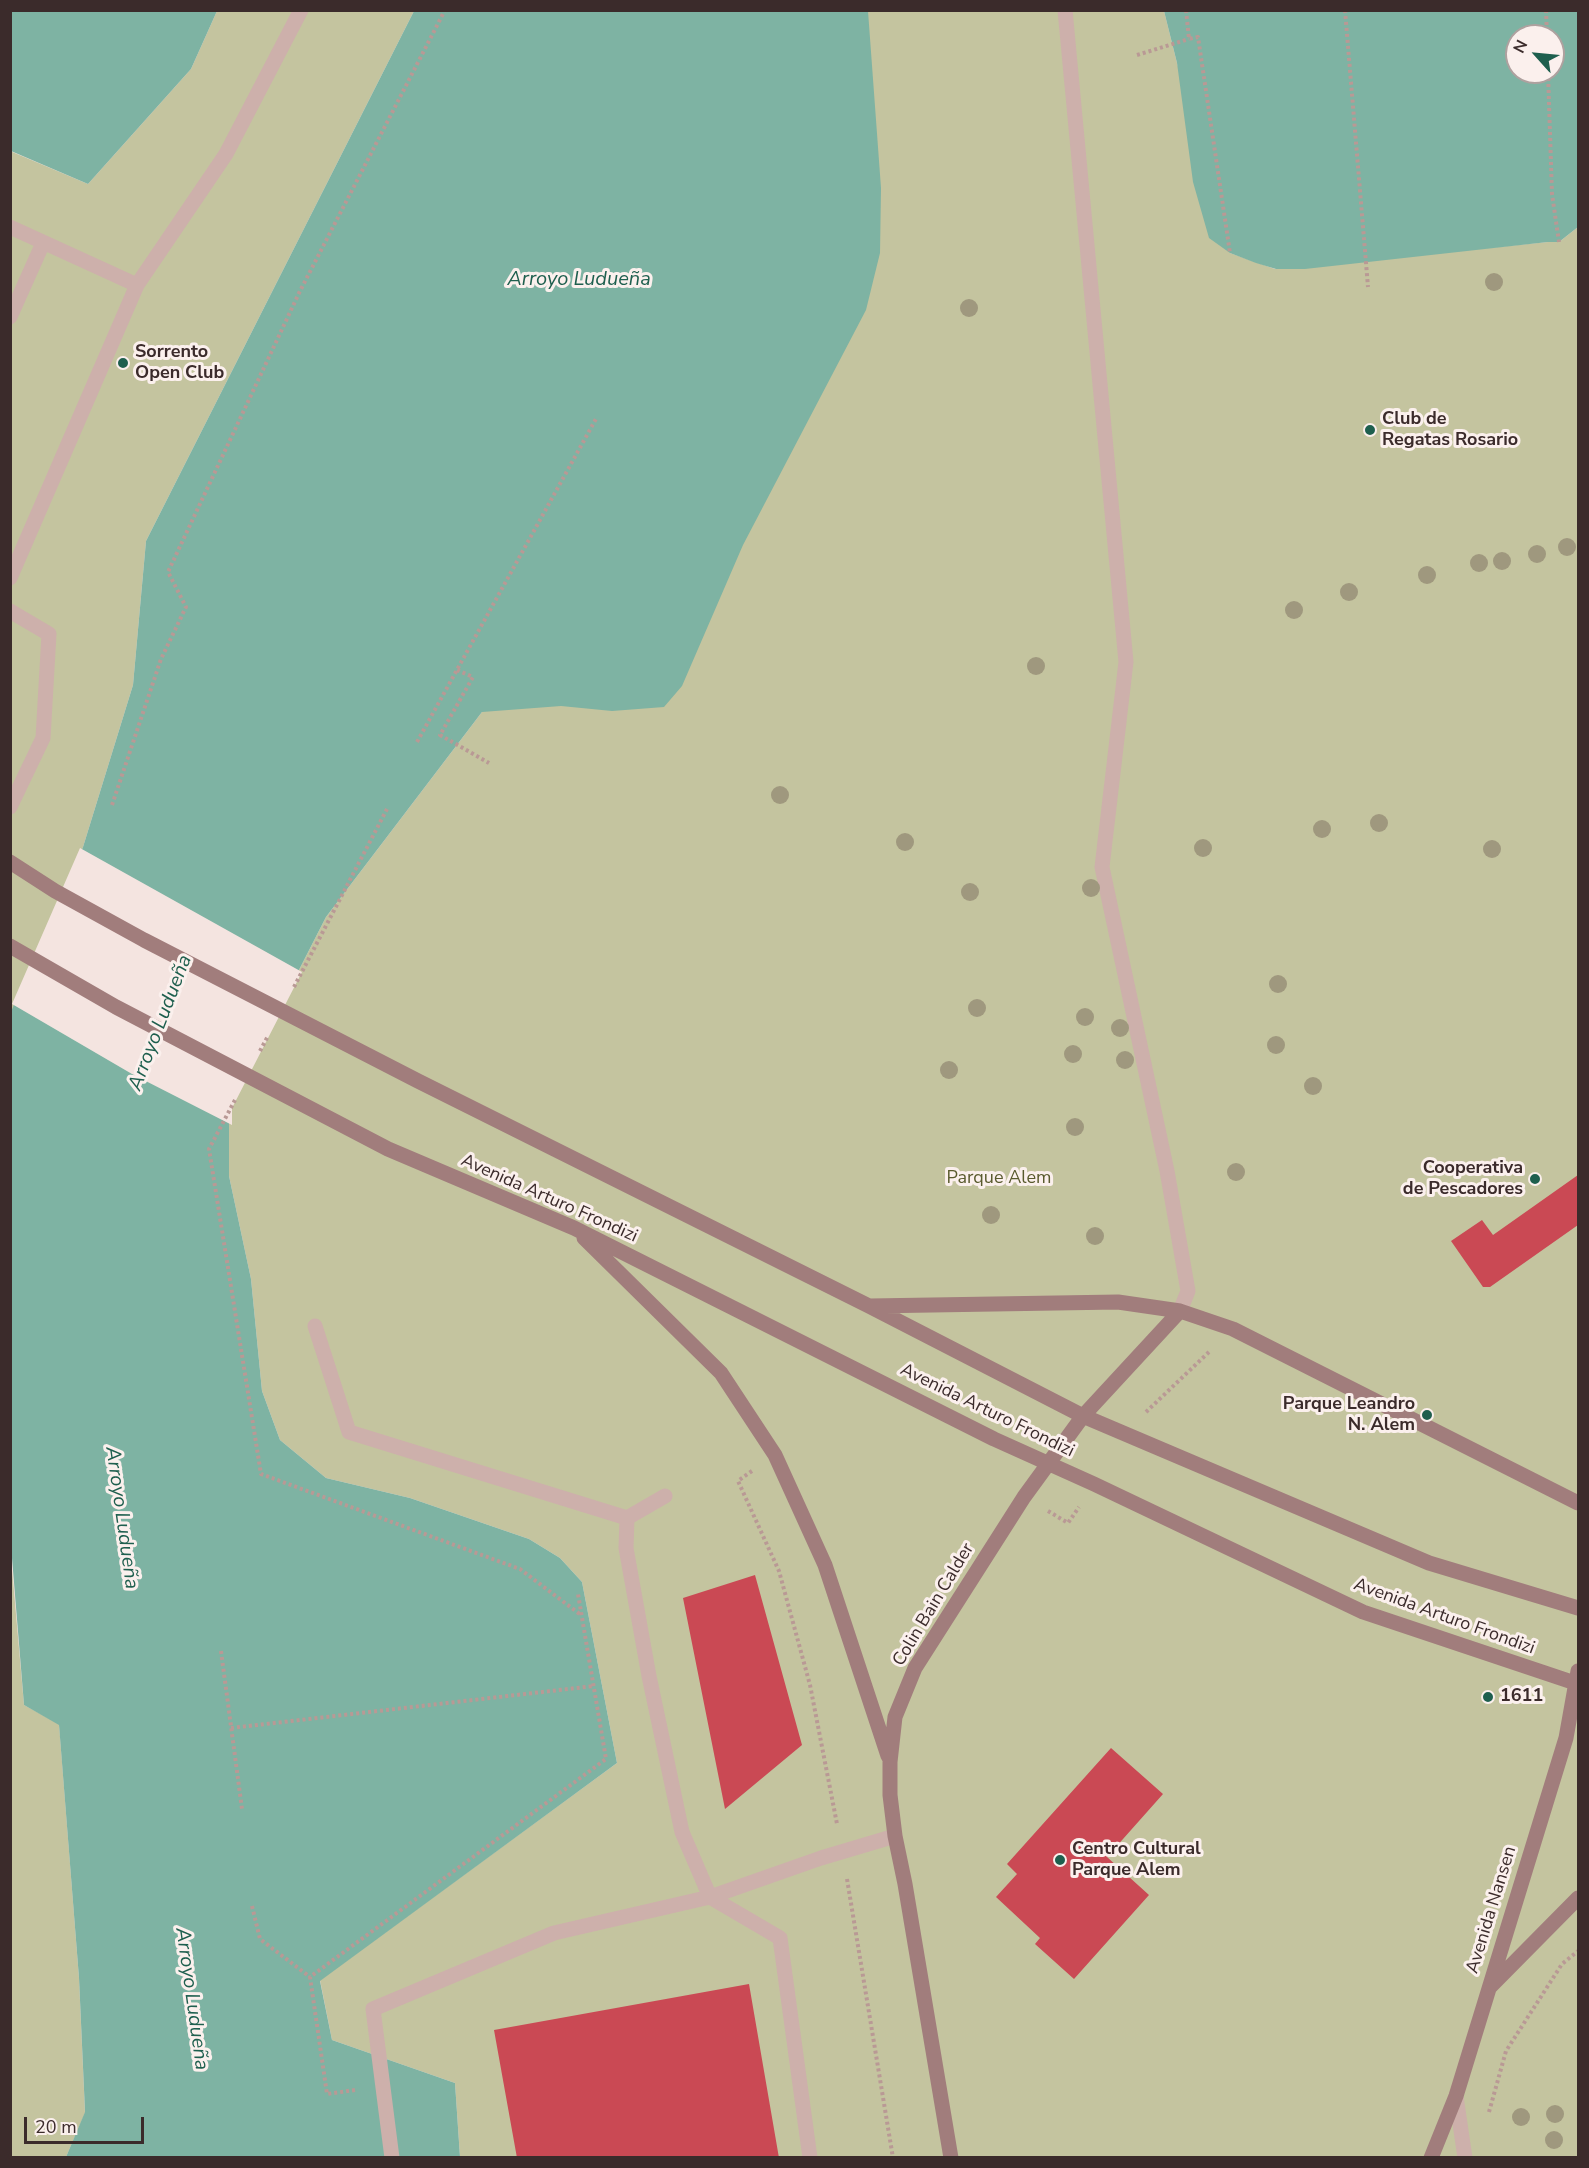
<!DOCTYPE html>
<meta charset="utf-8">
<style>
body{margin:0}
#map{position:relative;width:1589px;height:2168px;overflow:hidden;background:#f4e4e0;font-family:"Nunito Sans",sans-serif}
canvas{display:block}
.frame{position:absolute;inset:0;border:12px solid #3b2b2b;pointer-events:none}
.north{position:absolute;left:1505px;top:24px;width:60px;height:60px;box-sizing:border-box;background:#fbf0ed;border:2px solid #aea19f;border-radius:50%;rotate:297deg;font-size:16px;font-weight:700;line-height:24px;text-align:center;color:#3b2b2b}
.north::after{content:'';display:block;margin:auto;width:21px;height:27px;background:#1e5f4e;clip-path:polygon(50% 0,100% 100%,50% 72%,0 100%)}
.scale{position:absolute;left:24px;top:2117px;width:120px;height:27px;box-sizing:border-box;border:3px solid #3b2b2b;border-top:0;padding-left:8px;font-size:18px;line-height:21px;white-space:nowrap;color:#3b2b2b;-webkit-text-stroke:4px #fbf0ed;paint-order:stroke}
</style>
<div id="map">
<canvas width="1589" height="2168"></canvas>
<div class="frame"></div>
<div class="north">N</div>
<div class="scale">20 m</div>
</div>
<script>
const c = document.querySelector('canvas').getContext('2d');
c.lineJoin = 'round';
function fillPath(path, color) { c.fillStyle = color; c.fill(path, 'evenodd'); }
function stroke(path, color, width, dash) { c.strokeStyle = color; c.lineWidth = width; c.lineCap = dash ? 'butt' : 'round'; c.setLineDash(dash || []); c.stroke(path); }
function drawText(font, color, halo, rows, align = 'center') {
  c.font = font + ' "Nunito Sans",sans-serif'; c.lineWidth = 6; c.setLineDash([]); c.textBaseline = 'middle'; c.strokeStyle = halo; c.fillStyle = color; for (const [text, x, y, turn = 0] of rows) {
    c.save(); c.translate(x, y); c.rotate((+turn || 0) * Math.PI / 180); c.textAlign = isNaN(turn) ? turn : align; if (halo) c.strokeText(text, 0, 0); c.fillText(text, 0, 0); c.restore();
  }
}
fillPath(new Path2D(`
 M867,10L1164,11L1177,63L1230,253L1275,269L1548,242H1559L1578,227V2157H460L455,2083L332,2040L320,1980L617,1763L582,1582L560,1558L529,1539L410,1498L326,1478L280,1440L262,1391L251,1279L229,1176V1107L326,917L482,712Z
 M217,11H414L146,541L133,685L83,847L11,1014L10,151L88,184L191,69Z
 M10,1546L24,1705L59,1724L79,1978L85,2113L66,2157H11Z`), '#c4c49f');
fillPath(new Path2D(`
 M11,10H217V11L191,69L88,184L11,151Z
 M414,11H868L881,188L880,253L866,310L743,545L682,686L664,707L612,711L561,706L482,712L326,917L229,1107V1176L251,1279L262,1391L280,1440L326,1478L410,1498L529,1539L560,1558L582,1582L617,1763L320,1981L332,2040L455,2083L460,2157H66L85,2112L79,1978L59,1725L24,1705L11,1546L10,1014L83,847L133,685L146,541Z
 M1164,11H1578V227L1559,242H1548L1305,269H1276L1256,263L1230,253L1209,238L1193,182L1177,63ZM1517,36H1553V72H1517Z`), '#7eb3a3');
fillPath(new Path2D(`
 M80,848L302,972L232,1108V1125L132,1074L12,1004Z`), '#f4e4e0');
fillPath(new Path2D(`
 M1578,1175V1225L1490,1287H1483L1451,1241L1482,1220L1493,1235Z
 M755,1575L802,1745L725,1809L683,1598Z
 M1111,1748L1163,1794L1107,1857L1149,1895L1074,1979L1035,1944L1040,1938L996,1897L1017,1874L1007,1864Z
 M749,1984L779,2158H517L494,2030Z`), '#ca4954');
stroke(new Path2D(`
 M1186,10L1189,39L1198,37L1230,253
 M1345,10L1368,287
 M1546,10L1547,36
 M1137,55L1189,39
 M1548,72L1552,194L1559,242
 M457,670L473,677L440,735L489,763
 M417,742L597,417
 M112,805L161,659L186,607L168,572L300,291L445,10
 M294,987L387,809
 M260,1051L268,1036
 M235,1100L209,1149L261,1474L520,1569L581,1615
 M1146,1412L1210,1351
 M752,1471L738,1481L779,1571L810,1685L837,1824
 M1048,1511L1068,1523L1079,1507
 M221,1651L242,1809
 M231,1728L594,1686
 M847,1879L893,2158
 M252,1906L260,1939L310,1977
 M355,2090L327,2094L310,1977L606,1759L578,1594
 M1489,2112L1506,2051L1562,1964L1578,1951`), '#b99995', 4, [3, 3]);
stroke(new Path2D(`
 M10,227L137,285
 M10,317L43,243
 M10,578L137,285L226,154L301,10
 M10,611L49,634L43,738L10,807
 M315,1326L349,1432L627,1518L665,1496
 M627,1518L626,1548L649,1676L682,1832L710,1897L780,1938L810,2158
 M392,2158L373,2009L554,1933L710,1897L821,1858L895,1836`), '#cdb0ab', 15);
stroke(new Path2D(`
 M1065,10L1126,662L1102,867L1167,1171L1188,1291L1180,1311
 M1456,2096L1465,2158`), '#cdb0ab', 15);
stroke(new Path2D(`
 M10,862L55,891L144,940L418,1081L869,1306L1083,1416L1429,1563L1578,1608
 M10,946L116,1007L388,1149L574,1228L994,1439L1094,1484L1363,1612L1578,1684
 M584,1238L721,1373L775,1455L825,1565L888,1756
 M870,1306L1118,1302L1180,1311L1233,1329L1578,1503
 M1490,1987L1578,1898
 M951,2158L905,1884L895,1836L890,1795V1762L895,1717L915,1668L1024,1497L1083,1416L1180,1311
 M1431,2158L1456,2096L1566,1738L1578,1671`), '#a17d7c', 15);
c.fillStyle = '#9f987e';
for (const [x, y] of [
 [1494,282],
 [969,308],
 [1567,547],
 [1537,554],
 [1502,561],
 [1479,563],
 [1427,575],
 [1349,592],
 [1294,610],
 [1036,666],
 [780,795],
 [1379,823],
 [1322,829],
 [905,842],
 [1203,848],
 [1492,849],
 [1091,888],
 [970,892],
 [1278,984],
 [977,1008],
 [1085,1017],
 [1120,1028],
 [1276,1045],
 [1073,1054],
 [1125,1060],
 [949,1070],
 [1313,1086],
 [1075,1127],
 [1236,1172],
 [991,1215],
 [1095,1236],
 [1555,2114],
 [1521,2117],
 [1554,2140]
]) { c.beginPath(); c.arc(x, y, 9, 0, 2 * Math.PI); c.fill(); }
for (const [x, y, r, color] of [
 [123,363,6,"#1e5f4e"],
 [1370,430,6,"#1e5f4e"],
 [1535,1179,6,"#1e5f4e"],
 [1427,1415,6,"#1e5f4e"],
 [1488,1697,6,"#1e5f4e"],
 [1060,1860,6,"#1e5f4e"]
]) { const dot = new Path2D(); dot.arc(x, y, r, 0, 2 * Math.PI); c.fillStyle = color; c.fill(dot); stroke(dot, '#fbf0ed', 2); }
drawText('bold 18px', '#3b2b2b', '#fbf0ed', [
 ["Sorrento",135,353],
 ["Open Club",135,374],
 ["Club de",1382,420],
 ["Regatas Rosario",1382,441],
 ["Cooperativa",1523,1169,"right"],
 ["de Pescadores",1523,1190,"right"],
 ["Parque Leandro",1415,1405,"right"],
 ["N. Alem",1415,1426,"right"],
 ["1611",1500,1697],
 ["Centro Cultural",1072,1850],
 ["Parque Alem",1072,1871]
], 'left');
drawText('18px', '#595a2d', '#fbf0ed', [
 ["Parque Alem",999,1179]
]);
drawText('18px', '#3b2b2b', '#fbf0ed', [
 ["Avenida Arturo Frondizi",549,1199,24],
 ["Avenida Arturo Frondizi",987,1411,26],
 ["Colin Bain Calder",934,1605,-59],
 ["Avenida Arturo Frondizi",1444,1617,20],
 ["Avenida Nansen",1492,1910,-73]
]);
drawText('italic 20px', '#1e5f4e', '#fbf0ed', [
 ["Arroyo Ludueña",579,280],
 ["Arroyo Ludueña",161,1023,-69],
 ["Arroyo Ludueña",121,1518,82],
 ["Arroyo Ludueña",191,1999,82]
]);
</script>
